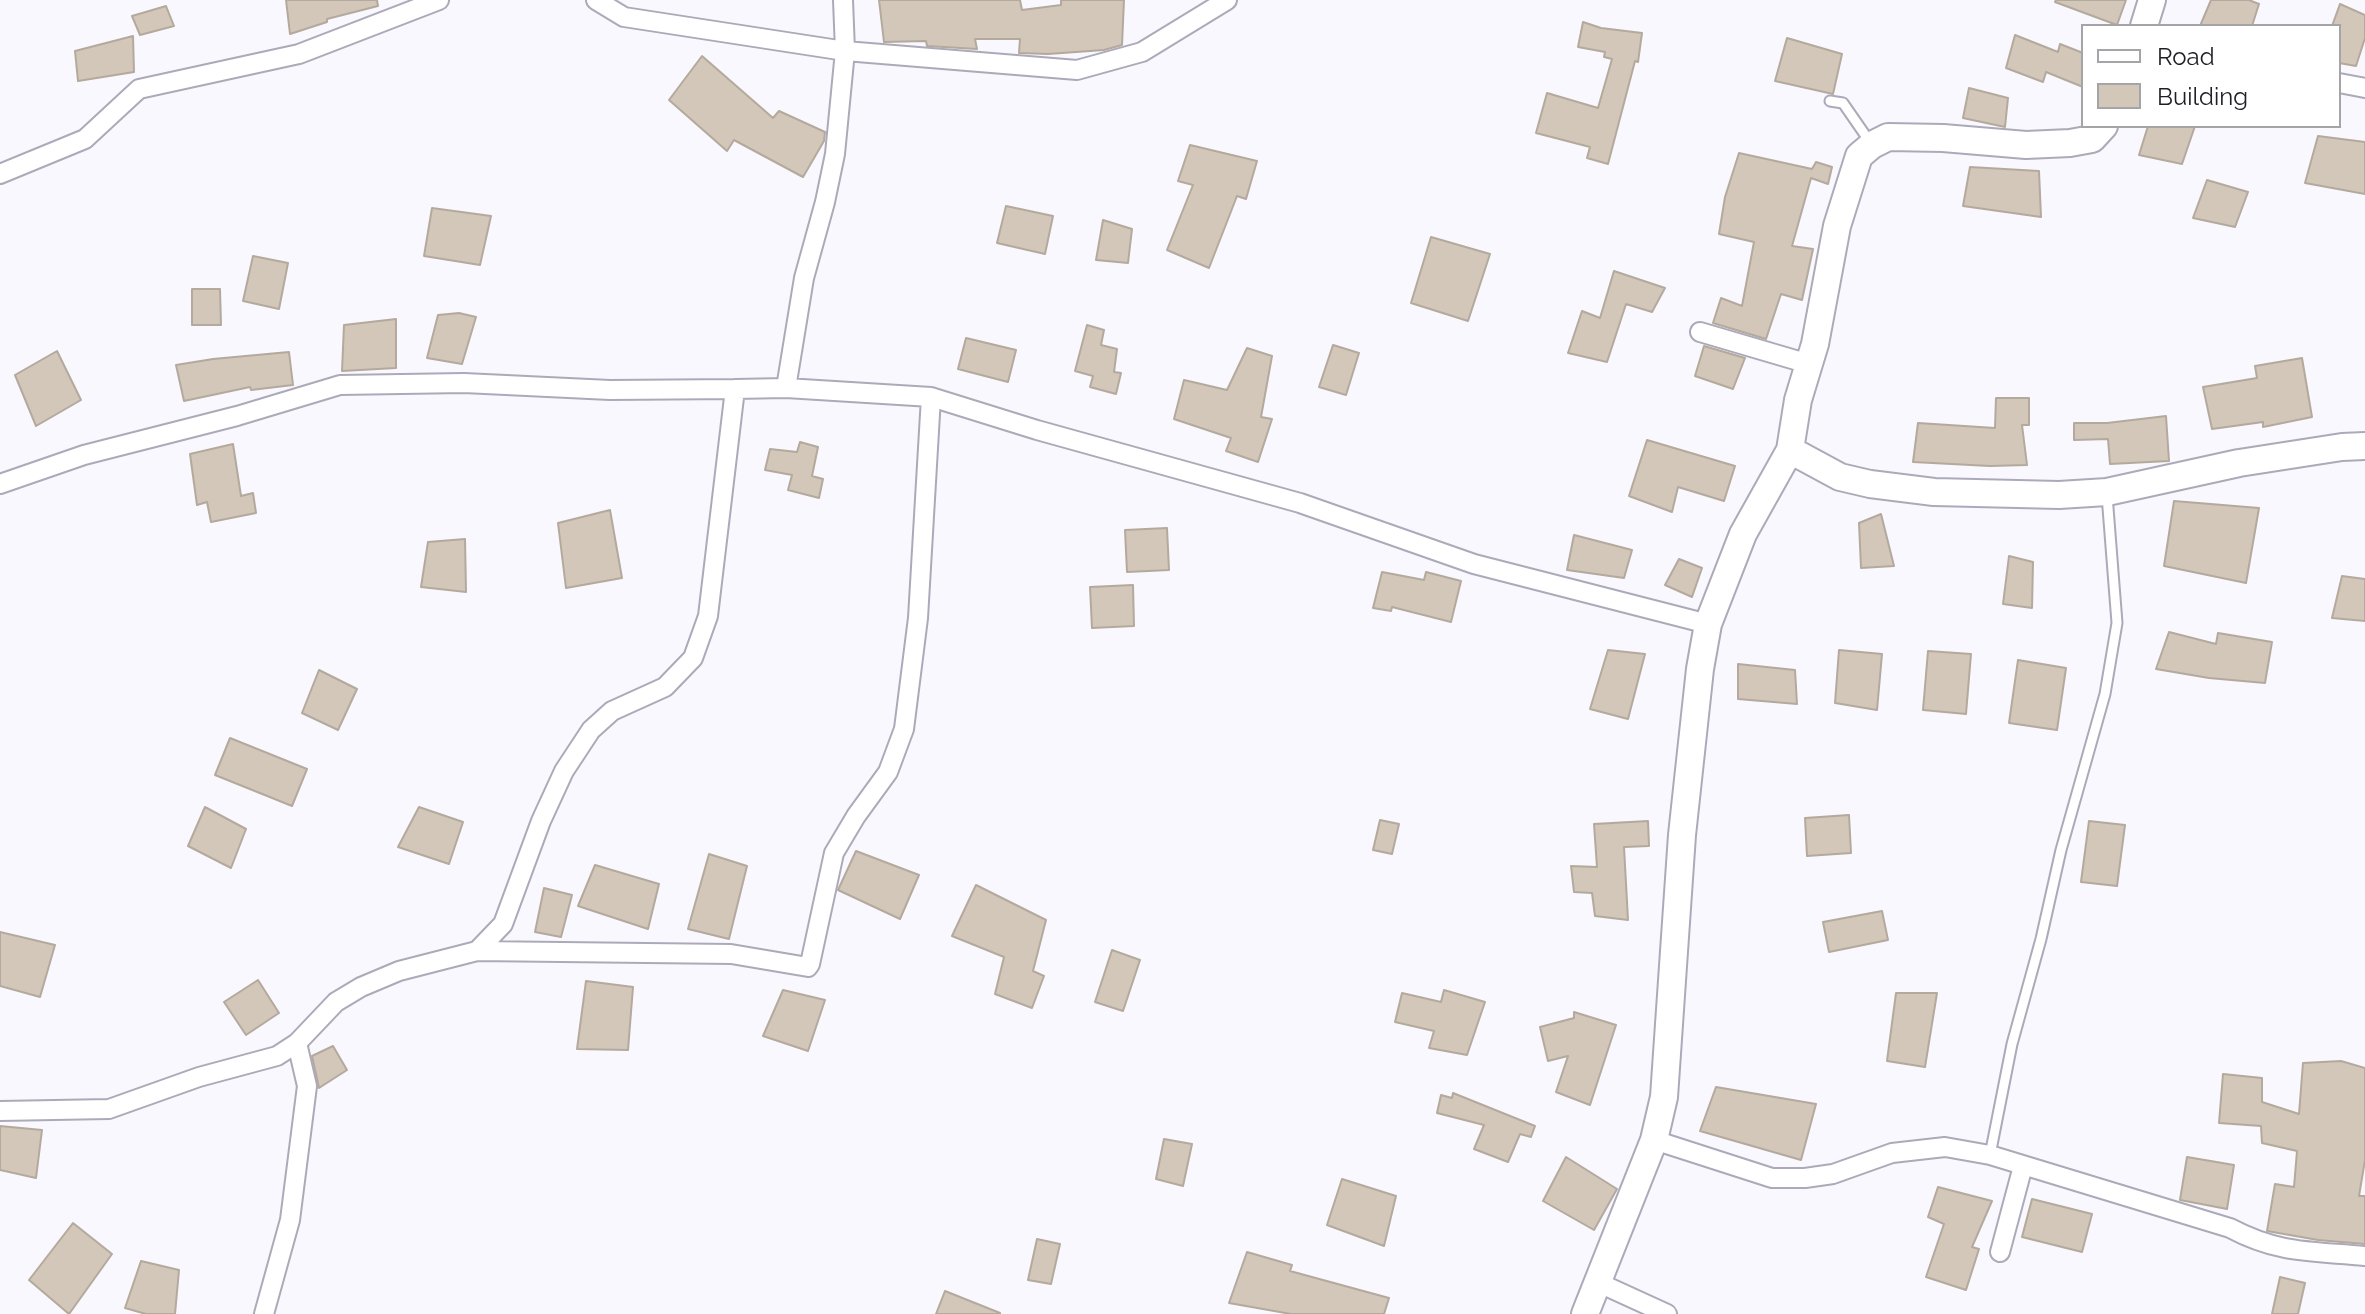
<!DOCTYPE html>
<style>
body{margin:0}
#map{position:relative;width:2365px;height:1314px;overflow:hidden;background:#f9f8fe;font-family:Raleway,sans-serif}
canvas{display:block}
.legend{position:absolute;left:2081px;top:24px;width:260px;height:104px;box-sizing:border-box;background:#fff;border:2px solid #a5a5a7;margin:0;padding:10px 14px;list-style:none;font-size:24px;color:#1f1e24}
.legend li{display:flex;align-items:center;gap:16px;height:40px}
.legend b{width:40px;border:2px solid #a5a5a7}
</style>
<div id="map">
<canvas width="2365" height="1314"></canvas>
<ul class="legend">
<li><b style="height:10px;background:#fff"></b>Road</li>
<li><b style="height:22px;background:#d3c7ba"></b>Building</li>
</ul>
</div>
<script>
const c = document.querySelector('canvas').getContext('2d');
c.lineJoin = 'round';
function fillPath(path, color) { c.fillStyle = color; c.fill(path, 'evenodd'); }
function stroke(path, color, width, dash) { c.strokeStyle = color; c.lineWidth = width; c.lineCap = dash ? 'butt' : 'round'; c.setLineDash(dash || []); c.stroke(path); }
const building = new Path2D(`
 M286,0H377L378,6L327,19V22L290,34Z
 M879,0H1020L1022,10L1061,5V0H1124L1122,45L1104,50L1048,54L1019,53L1020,39H975L977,49L927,46L926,41L884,42Z
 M2056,0H2126L2117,25L2055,2Z
 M2211,0H2249L2259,4L2252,26H2200Z
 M2340,4L2365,15V38L2356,66L2339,63V26H2332Z
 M166,6L174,26L140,35L132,16Z
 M1583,22L1601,28L1642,33L1638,62L1635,61L1608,164L1587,158L1590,147L1536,133L1547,93L1598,108L1612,59L1604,57L1605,52L1578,47Z
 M2015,35L2058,52L2060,44L2083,53V87L2046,72L2043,82L2006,68Z
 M133,36L134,72L78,81L75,51Z
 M1787,38L1842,54L1833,94L1775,81Z
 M702,56L773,118L779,111L825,132L824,141L803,177L734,140L727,151L669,100Z
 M1969,88L2008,98L2005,127L1963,118Z
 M2148,126H2195L2182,164L2139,155Z
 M2318,136L2365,142V194L2305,183Z
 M1190,145L1257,161L1246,199L1237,196L1209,268L1167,250L1193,185L1178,181Z
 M1739,153L1812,169L1816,162L1832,167L1828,184L1811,178L1792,246L1813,249L1802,300L1781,294L1766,339L1713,323L1721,298L1742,306L1754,242L1719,234L1725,197Z
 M1970,167L2039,171L2041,217L1963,206Z
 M2207,180L2248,192L2235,227L2193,218Z
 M1006,206L1053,216L1045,254L997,243Z
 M432,208L491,216L480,265L424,256Z
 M1103,220L1132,229L1128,263L1096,260Z
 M1431,237L1490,254L1468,321L1411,303Z
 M253,256L288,263L279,309L243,301Z
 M1614,271L1665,288L1652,312L1626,304L1607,362L1568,353L1582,311L1600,318Z
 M192,289H220L221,325H192Z
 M459,313L476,317L462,364L427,358L438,315Z
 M396,319V368L342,371L344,325Z
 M1087,325L1104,330L1101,345L1117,349L1114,372L1121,373L1116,394L1090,387L1093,376L1075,371Z
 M966,338L1016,350L1008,382L958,369Z
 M1333,345L1359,353L1346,395L1319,387Z
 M1704,346L1745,358L1733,389L1695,376Z
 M1247,348L1272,356L1261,417L1272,419L1258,462L1226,451L1231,438L1174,419L1184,380L1227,390Z
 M57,351L81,400L36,426L15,375Z
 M289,352L293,385L251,390L250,387L184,401L176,365L213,359Z
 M2302,358L2312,417L2263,427V422L2212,429L2203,387L2257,378L2255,366Z
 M1996,398H2029V425H2022L2027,465L1990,466L1913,462L1918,423L1995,428Z
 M2166,416L2169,461L2110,464L2108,439L2074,440V423H2107Z
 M1647,440L1735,466L1724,501L1678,487L1672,512L1629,496Z
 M800,442L818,447L812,476L823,479L819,498L788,490L792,475L765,470L770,449L797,452Z
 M233,444L241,496L253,493L256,513L211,522L207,502L197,505L190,454Z
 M2174,501L2259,508L2246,583L2164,566Z
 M610,510L622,578L566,588L558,523Z
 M1881,514L1894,566L1861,568L1859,523Z
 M1167,528L1169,570L1127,572L1125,530Z
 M1574,535L1632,550L1624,578L1567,570Z
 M465,539L466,592L421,587L428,542Z
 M2009,556L2033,562L2032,608L2003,604Z
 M1679,559L1702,568L1692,597L1665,585Z
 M1382,572L1424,580L1426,572L1461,581L1451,622L1392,607L1391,611L1373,608Z
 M2342,576L2365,579V621L2332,618Z
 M1133,585L1134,626L1092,628L1090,587Z
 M2169,632L2216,644L2218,633L2272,642L2265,683L2209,678L2156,669Z
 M1608,650L1645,654L1628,719L1590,709Z
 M1839,650L1882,654L1877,710L1835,703Z
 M1928,651L1971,654L1966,714L1923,710Z
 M2018,660L2066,668L2057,730L2009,723Z
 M1738,664L1795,670L1797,704L1738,699Z
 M319,670L357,689L338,730L302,713Z
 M230,738L307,769L292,806L215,775Z
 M205,807L246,829L231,868L188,846Z
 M419,807L463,822L449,864L398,847Z
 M1849,815L1851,853L1807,856L1805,818Z
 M1380,820L1399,824L1392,854L1373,850Z
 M1648,821L1649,846L1624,847L1628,920L1595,916L1592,893L1574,892L1571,866L1597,867L1594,824Z
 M2089,821L2125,825L2117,886L2081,882Z
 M856,851L919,875L900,919L838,890Z
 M709,854L747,866L729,939L688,929Z
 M595,865L659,884L648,929L578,906Z
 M976,885L1046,920L1033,971L1044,976L1032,1008L995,994L1004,957L952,936Z
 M544,888L572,895L561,937L535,932Z
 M1882,911L1888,940L1829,952L1823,922Z
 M0,932L55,945L40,997L0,986Z
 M1112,950L1140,960L1123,1011L1095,1002Z
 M258,980L279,1013L246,1035L224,1002Z
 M586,981L633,987L628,1050L577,1049Z
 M783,990L825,1000L808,1051L763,1036Z
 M1444,990L1485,1002L1467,1055L1429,1048L1434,1031L1395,1022L1402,993L1441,1002Z
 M1896,993H1937L1925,1067L1887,1061Z
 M1574,1012L1616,1025L1590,1105L1556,1092L1568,1056L1548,1061L1540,1027L1574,1018Z
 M333,1046L347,1070L319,1088L312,1056Z
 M2341,1061L2365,1068V1160L2359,1196H2365V1244L2318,1240L2267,1231L2275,1184L2294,1187L2297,1151L2262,1143L2261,1126L2219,1123L2223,1074L2262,1078V1102L2299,1114L2303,1063Z
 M1716,1087L1816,1104L1801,1160L1700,1131Z
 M1453,1093L1535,1126L1531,1137L1520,1134L1508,1162L1474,1149L1484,1125L1437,1113L1441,1095L1452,1098Z
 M0,1126L42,1130L36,1178L0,1170Z
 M1164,1139L1192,1144L1183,1186L1156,1179Z
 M1566,1157L1617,1189L1594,1230L1543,1201Z
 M2187,1157L2234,1165L2227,1209L2180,1200Z
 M1342,1179L1396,1196L1384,1246L1327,1225Z
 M1938,1187L1992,1201L1972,1247L1979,1249L1966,1290L1926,1277L1944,1224L1928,1217Z
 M2032,1199L2092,1214L2082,1252L2022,1237Z
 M73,1223L112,1254L69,1314L29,1280Z
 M1037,1239L1060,1244L1051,1284L1028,1280Z
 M1247,1252L1292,1265L1290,1271L1389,1298L1384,1314H1291L1229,1303Z
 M141,1261L179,1270L175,1314H146L125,1308Z
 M2280,1277L2305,1283L2298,1314H2272Z
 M945,1291L1000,1313V1314H936Z`);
fillPath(building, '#d3c7ba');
stroke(building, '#b4a99d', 2);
const lane = new Path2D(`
 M1830,101L1843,103L1870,142
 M1990,1155L2012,1044L2041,939L2061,850L2105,694L2117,623L2107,495`);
const street = new Path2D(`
 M596,0L624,17L845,51L835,154L825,202L804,278L786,388
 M843,0L845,51L1077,70L1142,52L1227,0
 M2339,83L2365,88
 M0,174L85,139L139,89L299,54L439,0
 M1700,332L1809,364
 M0,484L84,455L237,416L340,385L464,383L610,390L735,389
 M477,951L731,954L808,967L810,964L834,853L856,816L888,772L904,729L918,618L931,397
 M0,1111L109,1109L199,1077L277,1056L297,1043L336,1002L361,987L399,971L477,951L503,924L541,821L564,771L591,730L612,711L665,687L693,658L708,616L735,389L786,388L931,397L1037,430L1300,503L1474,564L1708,624
 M1654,1140L1772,1178H1805L1833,1174L1892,1153L1945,1147L1990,1155L2230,1228C2279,1254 2312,1251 2365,1256
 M2000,1252L2023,1166
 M1597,1282L1667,1314
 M264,1314L290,1220L307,1086L297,1043`);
const secondary = new Path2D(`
 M2144,26L2152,0
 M1790,450L1840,477L1870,484L1934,492L2059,495L2107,492L2239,463L2342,447L2365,446
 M1585,1314L1654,1140L1664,1097L1682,835L1700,669L1708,624L1743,534L1790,450L1798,400L1815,344L1837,226L1859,156L1872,145L1888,137L1943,138L2026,145L2070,143L2092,139L2104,126`);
stroke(lane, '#acaab9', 13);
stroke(street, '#acaab9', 22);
stroke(secondary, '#acaab9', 30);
stroke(lane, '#fff', 9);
stroke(street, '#fff', 18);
stroke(secondary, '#fff', 26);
</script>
